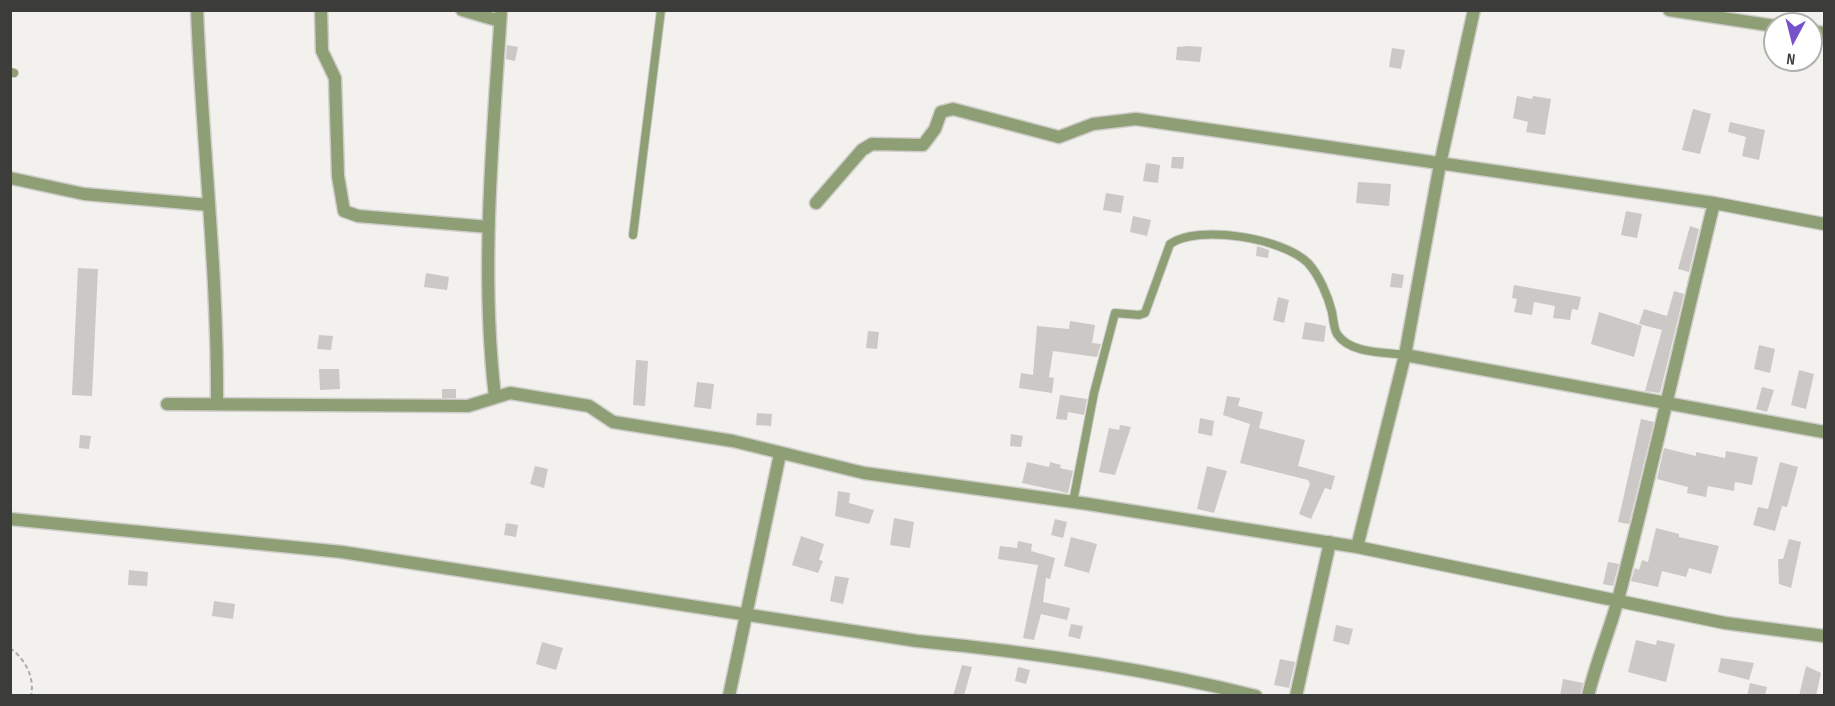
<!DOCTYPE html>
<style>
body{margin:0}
#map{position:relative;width:1835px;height:706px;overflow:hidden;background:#f2f1ed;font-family:"Sofia Sans Condensed",sans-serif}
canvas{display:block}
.frame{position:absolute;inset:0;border:12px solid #3c3c3a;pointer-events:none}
.north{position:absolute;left:1763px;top:12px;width:60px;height:60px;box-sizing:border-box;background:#fff;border:2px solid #b1b1b0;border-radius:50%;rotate:187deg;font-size:16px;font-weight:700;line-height:24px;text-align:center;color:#3c3c3a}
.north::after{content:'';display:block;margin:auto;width:21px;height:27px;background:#7651ca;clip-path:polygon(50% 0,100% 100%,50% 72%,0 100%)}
</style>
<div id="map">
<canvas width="1835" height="706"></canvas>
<div class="frame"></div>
<div class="north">N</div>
</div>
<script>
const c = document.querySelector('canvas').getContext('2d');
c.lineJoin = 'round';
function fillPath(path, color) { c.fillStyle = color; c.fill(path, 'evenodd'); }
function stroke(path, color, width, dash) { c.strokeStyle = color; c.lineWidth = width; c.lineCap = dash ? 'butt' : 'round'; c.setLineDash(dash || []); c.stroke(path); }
fillPath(new Path2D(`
 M507,45L518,47L515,61L506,59Z
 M1188,46L1202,47L1200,62L1176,60L1177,47Z
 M1392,48L1405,50L1401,69L1389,67Z
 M1517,96L1532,99L1533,96L1551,99L1545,135L1526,132L1528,122L1513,118Z
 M1693,109L1711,114L1700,154L1682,150Z
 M1730,122L1765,130L1759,160L1742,156L1746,137L1728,132Z
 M1172,157H1184L1183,169L1171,168Z
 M1146,163L1160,165L1158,183L1143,181Z
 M1358,182L1391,184L1389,206L1356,203Z
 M1106,193L1124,196L1121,213L1103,210Z
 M1626,211L1642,214L1637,238L1621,235Z
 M1133,216L1151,220L1147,236L1130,232Z
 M1690,226L1699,229L1689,272L1678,269Z
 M1257,246L1269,250L1268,258L1256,256Z
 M78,268L98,269L92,396L72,395Z
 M426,273L449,277L447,290L424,287Z
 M1392,273L1404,275L1402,288L1390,287Z
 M1514,285L1581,297L1578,310L1572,309L1570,320L1553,318L1555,306L1534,302L1532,315L1514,312L1517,299L1512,298Z
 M1674,291L1684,294L1660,393L1645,391L1662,330L1639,324L1644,309L1667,316Z
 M1278,297L1289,300L1284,323L1273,320Z
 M1599,312L1642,326L1634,357L1591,344Z
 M1070,321L1095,325L1092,343L1101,344L1097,357L1053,351L1049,377L1054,378L1052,393L1019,388L1021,373L1033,375L1037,326L1069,329Z
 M1305,322L1326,326L1324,342L1302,339Z
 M868,331L879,332L877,349L866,348Z
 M319,335L333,336L331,350L317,349Z
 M1759,345L1775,349L1770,373L1754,369Z
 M636,360L648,361L645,406L633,405Z
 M319,369H339L340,389L320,390Z
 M1799,370L1814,374L1806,409L1791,405Z
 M697,382L714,384L711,409L694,407Z
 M1762,387L1774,390L1767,412L1756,409Z
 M442,389H456V398H442Z
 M1060,395L1087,399L1084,415L1068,412L1067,420L1056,419Z
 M1227,396L1240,398L1238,406L1263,412L1259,428L1305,440L1298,466L1335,476L1331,490L1325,488L1311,519L1299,514L1310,484L1308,480L1240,463L1250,424L1223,415Z
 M757,413L772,414L771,426L756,425Z
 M1200,418L1214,421L1212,436L1198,433Z
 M1641,419L1654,422L1629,524L1618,522Z
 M1120,425L1131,427L1115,475L1099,472L1109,428L1119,430Z
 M1011,434L1023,436L1021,447L1010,446Z
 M80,435L91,436L89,449L79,448Z
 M1664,448L1696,456V452L1725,458L1726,451L1758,457L1752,485L1735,482L1734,491L1708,486L1706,497L1687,493L1688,487L1657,479Z
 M1027,462L1049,467L1050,462L1061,465L1060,468L1073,471L1068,493L1022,483Z
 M1780,462L1798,467L1787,507L1782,506L1775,531L1753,525L1758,507L1768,509Z
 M535,466L548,469L544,488L530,484Z
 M1207,466L1227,471L1214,513L1197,509Z
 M838,491L850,493L849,503L874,510L869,524L835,516Z
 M894,518L914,522L910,548L890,545Z
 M1055,519L1067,522L1063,538L1051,535Z
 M506,523L518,525L516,537L504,535Z
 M1656,528L1679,534V537L1719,546L1711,574L1689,568L1686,577L1662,571L1658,587L1631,581L1635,568L1639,570L1642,560L1648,562Z
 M801,536L824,544L819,560L823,561L818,573L792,565Z
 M1071,537L1097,544L1089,573L1064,566Z
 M1789,539L1801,542L1791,588L1779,584L1778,559H1783Z
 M1018,541L1032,544L1031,551L1055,558L1050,579L1046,578L1043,602L1070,608L1067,620L1041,614L1034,640L1023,638L1038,565L998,559L1000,546L1017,548Z
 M1608,562L1619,564L1613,586L1603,584Z
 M129,570L148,572L147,586L128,585Z
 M835,576L849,578L843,604L830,601Z
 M214,601L235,604L233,619L212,616Z
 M1071,624L1083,626L1080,639L1068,636Z
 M1336,625L1353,629L1349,645L1333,641Z
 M1636,640L1656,645L1657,640L1675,644L1666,682L1628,672Z
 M542,642L563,648L556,670L536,664Z
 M1721,658L1754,663L1749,680L1718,672Z
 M1280,659L1295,662L1289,688L1274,685Z
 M962,665L972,667L964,696H953Z
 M1806,666L1821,673L1816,696H1799Z
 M1018,667L1030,670L1026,684L1015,681Z
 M1563,679L1583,683L1580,696H1560Z
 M1750,683L1767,687L1765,696H1747Z`), '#cbc8c5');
const service = new Path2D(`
 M10,72L14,73
 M633,235L661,10
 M1073,502L1094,393L1115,313L1139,315L1145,313L1170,244C1198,224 1283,238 1308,263C1319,275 1328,296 1332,312C1333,318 1334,329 1337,334C1350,354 1385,352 1405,355`);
const minor = new Path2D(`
 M197,10C202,142 218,272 217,404
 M321,10L322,51L335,78L338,176L344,211L358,216L489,227
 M462,10L500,21
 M1669,10L1775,26
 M1811,31L1824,33
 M10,178L84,194L209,205
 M816,203L862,150L872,144L923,145L935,129L941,112L953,109L1059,137L1093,124L1136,119L1714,203L1824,224
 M1405,355L1824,432
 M495,397C480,269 493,139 501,10
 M167,404L468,406L510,393L559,401L589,406L613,422L733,441L864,473L1088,504L1357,547L1725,623L1824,636
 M10,519L342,552L917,641C1031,652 1144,668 1256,696
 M1357,547L1405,355L1440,164L1474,10
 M729,696L780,454
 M1296,696L1330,542
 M1588,696C1596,662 1610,630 1619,596C1653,465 1682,334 1714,203`);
stroke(service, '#cecdc9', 10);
stroke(minor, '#cecdc9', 15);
stroke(new Path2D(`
 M10,648C25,659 35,677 31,696`), '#ababa7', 2, [4.5, 3]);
stroke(service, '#8f9f75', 8);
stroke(minor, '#8f9f75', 12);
</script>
